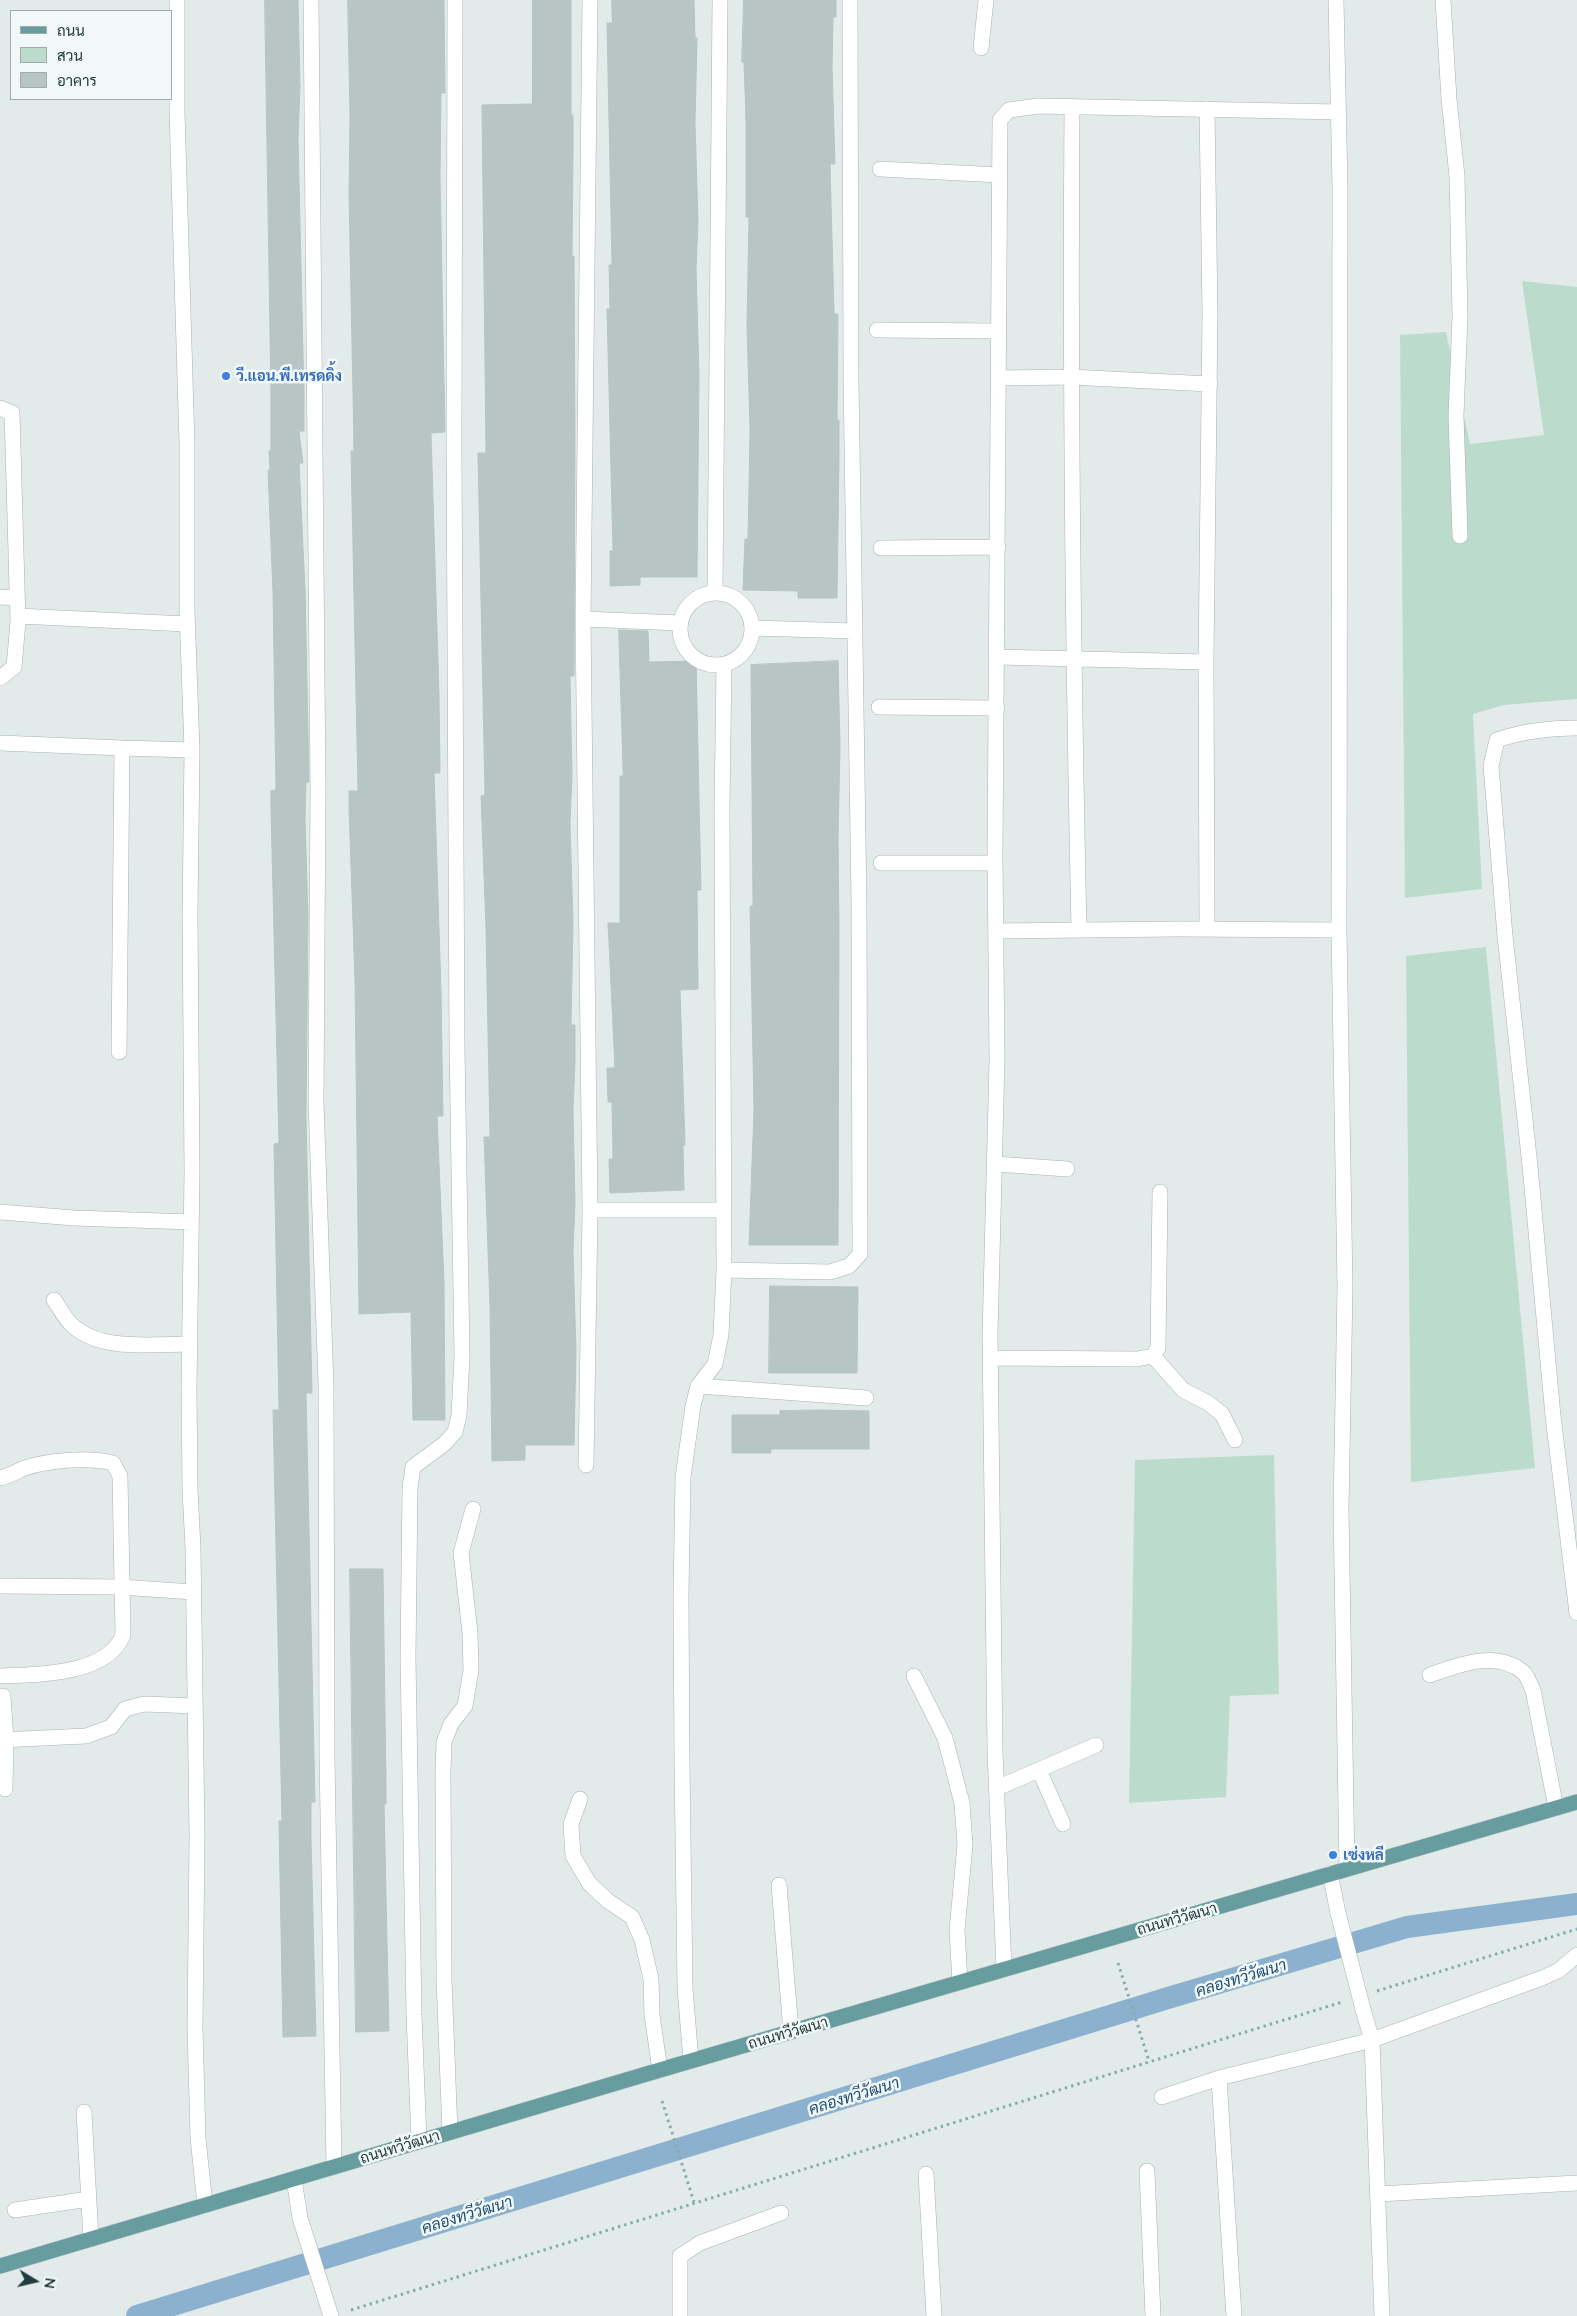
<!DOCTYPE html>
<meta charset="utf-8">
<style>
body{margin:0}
#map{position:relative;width:1577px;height:2316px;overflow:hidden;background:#e2ebea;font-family:Lato,Sarabun,sans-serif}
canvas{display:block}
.legend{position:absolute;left:10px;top:10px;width:162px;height:90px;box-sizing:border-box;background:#f2f8f7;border:1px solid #9facac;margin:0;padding:6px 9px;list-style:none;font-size:15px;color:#223b3c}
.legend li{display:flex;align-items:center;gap:10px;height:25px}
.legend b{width:25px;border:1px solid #9facac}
.north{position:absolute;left:10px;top:2256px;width:50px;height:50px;-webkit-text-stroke:4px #f2f8f7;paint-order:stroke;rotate:99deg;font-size:14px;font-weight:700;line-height:20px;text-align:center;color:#223b3c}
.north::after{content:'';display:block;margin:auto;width:18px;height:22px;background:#223b3c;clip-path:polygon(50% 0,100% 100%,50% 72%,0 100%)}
</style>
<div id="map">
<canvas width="1577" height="2316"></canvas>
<ul class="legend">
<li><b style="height:6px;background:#689d9f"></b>ถนน</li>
<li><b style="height:14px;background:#bbdccd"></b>สวน</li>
<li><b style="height:14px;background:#b7c6c4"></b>อาคาร</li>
</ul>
<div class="north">N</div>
</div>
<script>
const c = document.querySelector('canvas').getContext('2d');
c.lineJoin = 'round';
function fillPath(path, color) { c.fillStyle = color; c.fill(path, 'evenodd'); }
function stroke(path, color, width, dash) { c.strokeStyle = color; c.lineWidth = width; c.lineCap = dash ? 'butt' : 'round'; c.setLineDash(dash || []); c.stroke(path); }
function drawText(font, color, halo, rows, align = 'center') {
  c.font = font + ' Lato,Sarabun,sans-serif'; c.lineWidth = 5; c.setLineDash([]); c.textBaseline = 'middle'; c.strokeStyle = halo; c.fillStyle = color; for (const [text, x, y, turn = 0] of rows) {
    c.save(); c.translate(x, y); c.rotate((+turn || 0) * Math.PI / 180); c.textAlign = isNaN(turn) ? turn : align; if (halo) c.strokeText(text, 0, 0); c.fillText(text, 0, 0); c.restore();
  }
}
fillPath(new Path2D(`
 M1522,281L1577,287V699L1504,705L1473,714L1482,889L1405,898L1400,335L1446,332L1470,444L1544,435Z
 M1486,947L1535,1468L1411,1482L1406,956Z
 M1274,1455L1279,1694L1230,1696L1226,1797L1129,1803L1135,1460Z`), '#bbdccd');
stroke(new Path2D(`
 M137,2316L1168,1998L1407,1927L1577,1904`), '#8cb1ce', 22);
const building = new Path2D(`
 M265,0H298L300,87L298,137L304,396V431H299L303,463H299L305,589L309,782H306L305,819L308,916L306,1117L312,1393H306L315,1802H311V1838L316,2036L283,2037L279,1821H282L273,1410H279L274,1144L279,1143L271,808V791L276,790L273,593L268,470H270L269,451H271V397Z
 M348,0H444L445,93H441L440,176L445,432L431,433L439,695L440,773H434L441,991L443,1116H437L444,1282L445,1420H413L411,1312L359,1314L355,981L349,808V791H358L351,451H354L353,395L349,194L350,117Z
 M533,0H571V115H573V152L572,256H574L575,435L574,676H570L572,775L570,823L573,922L571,1025H575V1063L573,1110L575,1203L573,1251L576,1350L574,1445H525V1460L492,1461L490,1306L484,1137H490L486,928L481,796L485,795L478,453H486L482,105L532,104Z
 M612,0H694L695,38H697L695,123L698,222L696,269L699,375L697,577H640V585L610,586V551H613L607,309H610L609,265H612L607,23H612Z
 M744,0H836V17H833L832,66L835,164H830L834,314H838L837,420H839V458L837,598H798V591L743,590L745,539H748L750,430L747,325L749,217H746V120L744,62H742Z
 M619,630L648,631L649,662L696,661L701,890H697L698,989L680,990L685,1145H683L684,1190L610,1193L609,1159H613L612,1102H608L607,1068H615L608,923H620V776H623Z
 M838,661L840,745L838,840L839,926L838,1245H749L754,1110L750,906H753L751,665Z
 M770,1286L858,1287L857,1373H769Z
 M820,1410L869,1411V1449H771V1453H732V1415H780V1411Z
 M350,1569H383L386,1785V1804H384L389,2031L356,2032Z`);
fillPath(building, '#b7c6c4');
stroke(building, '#b4c5c3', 1);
const minor = new Path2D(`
 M177,0V111L187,445V611L192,750L190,915L192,1172L189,1389L190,1490L193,1548L197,1836L195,2028L198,2138L205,2205
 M311,0L318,789L316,1102L326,1385L327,1757L334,2166
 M1336,0L1340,186L1339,930L1345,1287L1341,1510L1347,1869
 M1443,0L1449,99L1457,176L1460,316L1456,416L1460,536
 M981,48L986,0
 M1072,106C1070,381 1073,656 1079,930
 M880,169L1000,175
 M877,330L998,331
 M999,378L1070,377L1210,384
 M0,408L12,413L18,622L14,667L0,678
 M881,548L998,547
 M715,592L720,0
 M680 629a36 36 0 1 1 72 0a36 36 0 1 1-72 0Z
 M0,597L17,598
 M18,616L187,624
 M583,619L680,623
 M752,628L855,631
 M997,657L1206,662
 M879,707L997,708
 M1577,728C1550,728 1523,731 1497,740L1491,766L1505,936L1530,1166L1553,1416L1577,1613
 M0,743L122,748
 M881,863H995
 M1207,929L1206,662L1210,313L1207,109
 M996,931L1177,929L1339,930
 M119,1052L122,748L192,750
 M995,1164L1067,1169
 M590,1210H724
 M0,1212L74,1218L191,1222
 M724,1270L830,1272L849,1266L860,1254L859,904L851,379L850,0
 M54,1300C60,1308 65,1319 72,1325C100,1352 154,1344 189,1344
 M1153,1356L1183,1390L1208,1403L1222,1414L1235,1440
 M992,1358L1137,1359L1153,1356L1158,1348L1160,1192
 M698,1386L866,1398
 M586,1465L590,1210L583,619L590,0
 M0,1478C9,1476 14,1473 22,1469C46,1460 88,1457 113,1463L120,1476L123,1635C108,1675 36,1675 0,1676
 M0,1586L121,1587L193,1592
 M1430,1675C1457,1665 1498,1649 1524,1673C1528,1677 1530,1685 1533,1690L1556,1808
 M914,1676L945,1738L962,1803L965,1845L957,1930L960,1982
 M3,1696L6,1740L5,1789
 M0,1740L86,1736L111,1727L125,1709L144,1704L195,1706
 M1039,1770L1063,1824
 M997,1788L1096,1745
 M580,1799L571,1824L573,1856L589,1883L608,1901L632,1917L642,1940L651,1979L652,2015L660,2070
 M1330,1873L1338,1913
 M779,1885L791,2032
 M1004,1969L995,1752L990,1335L997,1060L995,856L1000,120L1009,110L1038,106L1338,112
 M691,2061L685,1988L682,1763L681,1596L683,1477L693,1406L698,1386L715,1364L721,1335L724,1270L722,810L724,664
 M1219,2078L1234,2316
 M1162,2097L1219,2078L1372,2040L1364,2013
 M84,2112L91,2239
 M450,2132L444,1979L443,1771L444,1742L451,1724L465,1706L471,1670L470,1633L461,1553L473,1509
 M419,2141L414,2015L408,1657L410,1488L413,1467L444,1444L455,1432L459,1415L462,1357L457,1046L454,445L455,0
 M1147,2171L1153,2316
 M926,2174L934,2316
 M294,2179L300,2218L331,2316
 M1378,2194L1577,2183
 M15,2210L89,2199
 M680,2316V2256L700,2243L781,2213
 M1382,2316L1372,2040L1542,1978L1558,1971L1577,1955`);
const major = new Path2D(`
 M0,2266L660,2070L1577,1802`);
stroke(minor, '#a5b3b2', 16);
stroke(major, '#c1c8c8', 16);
stroke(new Path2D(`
 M1118,1963L1149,2061
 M1377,1991L1577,1929
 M662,2101L694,2202
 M351,2310L1342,2002`), '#83aead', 3, [2.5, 4]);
stroke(minor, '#fff', 15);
stroke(major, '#689d9f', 15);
const minorBridge = new Path2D(`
 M1338,1913L1364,2013`);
stroke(minorBridge, '#a5b3b2', 16, []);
stroke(minorBridge, '#fff', 15);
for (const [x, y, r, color] of [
 [226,376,5,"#3f7fe0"],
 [1333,1855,5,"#3f7fe0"]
]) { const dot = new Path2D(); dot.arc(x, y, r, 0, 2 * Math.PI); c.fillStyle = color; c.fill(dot); stroke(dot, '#f2f8f7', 2); }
drawText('bold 15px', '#366cbe', '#f2f8f7', [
 ["วี.แอน.พี.เทรดดิ้ง",236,376],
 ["เซ่งหลี",1343,1855]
], 'left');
drawText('15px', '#223b3c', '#f2f8f7', [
 ["ถนนทวีวัฒนา",1177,1919,-16],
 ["ถนนทวีวัฒนา",788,2033,-16],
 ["ถนนทวีวัฒนา",400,2147,-17]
]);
drawText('italic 16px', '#1f4e75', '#f2f8f7', [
 ["คลองทวีวัฒนา",1241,1978,-17],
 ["คลองทวีวัฒนา",854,2096,-17],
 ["คลองทวีวัฒนา",467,2215,-17]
]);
</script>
